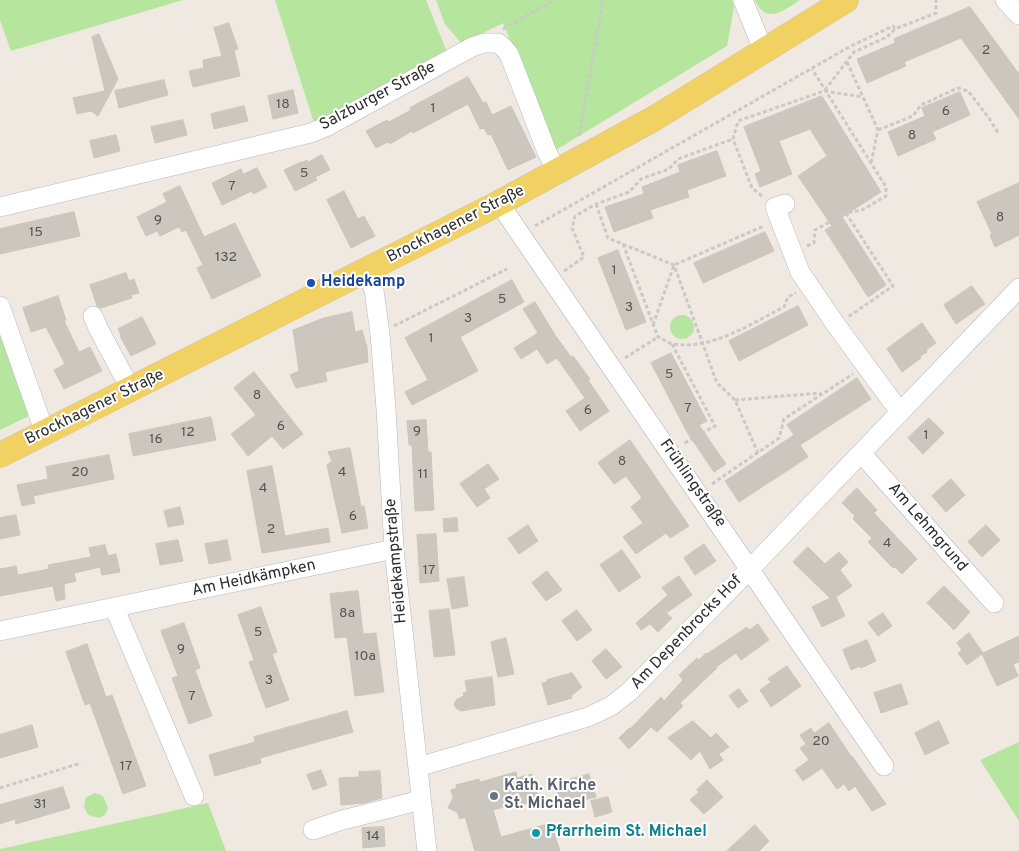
<!DOCTYPE html>
<meta charset="utf-8">
<style>
body{margin:0}
canvas{display:block;background:#efe9e1}
</style>
<canvas width="1019" height="851"></canvas>
<script>
const c = document.querySelector('canvas').getContext('2d');
c.lineJoin = 'round';
function fillPath(path, color) { c.fillStyle = color; c.fill(path, 'evenodd'); }
function stroke(path, color, width, dash) { c.strokeStyle = color; c.lineWidth = width; c.lineCap = dash ? 'butt' : 'round'; c.setLineDash(dash || []); c.stroke(path); }
function drawText(font, color, halo, rows, align = 'center') {
  c.font = font + ' Overpass,sans-serif'; c.lineWidth = 4; c.setLineDash([]); c.textBaseline = 'middle'; c.strokeStyle = halo; c.fillStyle = color; for (const [text, x, y, turn = 0] of rows) {
    c.save(); c.translate(x, y); c.rotate((+turn || 0) * Math.PI / 180); c.textAlign = isNaN(turn) ? turn : align; if (halo) c.strokeText(text, 0, 0); c.fillText(text, 0, 0); c.restore();
  }
}
fillPath(new Path2D(`
 M0,0H183L11,51L0,20Z
 M275,0H426L447,52L315,126Z
 M436,0H732L734,7L727,46L556,150L503,23L462,44L445,24Z
 M755,0H800C783,11 766,25 755,0Z
 M670 327a12 12 0 1 1 24 0a12 12 0 1 1-24 0Z
 M0,331L29,416L0,430Z
 M1019,742V821L980,760Z
 M95,793L103,796L108,808L105,815L99,818L88,815L84,806L86,797Z
 M208,803L226,851H0V849Z`), '#b6e59e');
const building = new Path2D(`
 M970,7L1019,74V119L961,38L904,62L906,66L867,83L857,59L895,43L894,39Z
 M229,23L238,49L234,50L240,76L193,87L189,71L204,68L203,60L222,56L214,28Z
 M99,34L118,79L98,116L91,111L77,114L73,98L105,91L92,37Z
 M468,77L483,103L486,102L492,115L511,106L536,157L508,170L491,134L488,135L484,128L480,129L468,104L413,133L412,131L390,144L388,142L376,148L366,131L387,120L389,122L411,110L410,108Z
 M164,80L168,95L119,108L115,91Z
 M293,90L298,113L273,119L268,96Z
 M960,92L970,115L932,132L936,139L898,156L888,132L925,116L922,108Z
 M822,96L881,192L842,217L886,285L868,297L825,230L832,226L798,176L827,156L810,129L779,141L792,174L760,187L755,174L761,171L744,127Z
 M244,106L248,121L214,129L211,114Z
 M183,120L187,135L155,143L151,127Z
 M116,135L120,151L94,158L90,141Z
 M717,151L726,176L687,190L689,197L650,210L653,218L614,232L605,207L644,194L642,187L680,172L678,165Z
 M322,155L330,170L315,177L317,180L295,191L284,170L301,162V163L307,160L308,162Z
 M257,168L267,187L253,194L252,191L222,205L212,183L241,169L243,174Z
 M1019,183V235L995,247L990,235L992,234L977,202Z
 M180,186L204,237L235,223L261,276L212,299L197,268L203,265L186,230L182,232L179,227L160,236L157,231L146,236L137,217L167,202L163,194Z
 M344,191L358,219L364,216L375,236L351,248L327,200Z
 M74,212L80,236L0,254V229Z
 M765,232L774,251L703,283L694,263Z
 M618,250L646,322L626,330L598,258Z
 M126,273L129,281L134,279L139,293L131,295L132,298L101,308L97,306L90,285Z
 M512,280L524,302L460,337L478,371L412,405L405,392L428,380L405,338Z
 M972,286L985,304L956,324L944,305Z
 M58,296L66,320L64,321L79,352L90,347L102,371L64,389L54,370L65,364L46,327L31,332L23,308Z
 M535,302L555,335L571,357L573,356L590,379L588,380L609,411L580,431L566,411L585,398L557,358L547,364L537,349L521,359L514,348L538,333L523,309Z
 M798,306L808,325L739,361L729,341Z
 M352,312L355,332L362,330L367,347L368,362L325,372L327,381L296,388L290,375L299,371L293,330L324,318Z
 M142,317L156,344L131,356L120,336L121,335L118,329Z
 M922,323L936,343L926,350L927,352L920,356L921,358L902,372L887,349Z
 M671,353L707,421L699,425L726,464L714,472L687,432L651,363Z
 M254,372L303,434L283,449L272,436L248,456L231,434L256,415L234,388Z
 M857,378L871,399L800,445L808,457L739,502L725,481L794,435L787,425Z
 M211,417L216,440L133,456L129,434Z
 M929,418L944,433L923,454L908,438Z
 M426,420L428,452H431L434,510L415,511L412,445H409L407,421Z
 M630,440L689,526L670,538L666,533L636,554L623,537L643,523L631,507L642,498L626,476L614,484L598,463Z
 M350,448L361,507L364,506L368,528L342,533L327,465L332,461L328,452Z
 M109,455L114,479L33,496L35,503L22,506L17,485L48,479L46,467Z
 M488,464L499,479L484,489L490,498L477,507L460,484Z
 M272,466L285,536L328,528L330,542L262,553L247,471Z
 M951,479L965,495L946,512L932,496Z
 M857,488L877,510L874,513L917,559L902,574L895,567L893,568L868,542L872,538L853,519L855,516L842,503Z
 M180,507L184,524L168,527L164,511Z
 M16,515L20,535L0,539V518Z
 M457,518L458,531L444,532L443,519Z
 M528,525L538,541L519,554L508,539Z
 M986,525L1000,540L982,557L968,542Z
 M436,534L439,581L420,583L417,535Z
 M178,540L183,561L160,565L156,544Z
 M227,540L231,560L209,564L205,544Z
 M704,544L716,561L695,575L684,558Z
 M105,545L108,556L116,554L120,572L102,575L100,567L74,573L76,581L64,584L65,599L56,601L53,586L0,596V569L16,566L18,575L49,569L48,565L91,557L89,548Z
 M808,547L825,564L839,552L848,562L840,570L852,586L836,597L845,616L822,627L812,607L830,598L793,562Z
 M622,550L641,577L619,592L600,565Z
 M547,571L562,590L546,601L532,583Z
 M679,576L692,595L666,613L672,618L658,632L650,624L641,630L636,623L668,595L662,588Z
 M464,577L468,606L452,609L447,579Z
 M944,586L970,612L954,630L927,603Z
 M358,591L363,634L376,633L384,692L355,696L347,637L335,638L330,594Z
 M261,607L277,652L272,654L289,700L266,708L249,662L254,660L238,615Z
 M449,609L455,655L434,657L429,611Z
 M577,610L592,630L577,641L562,621Z
 M883,613L892,626L878,636L868,623Z
 M184,623L200,668L195,670L212,716L189,724L172,678L178,676L161,631Z
 M758,624L769,640L741,660L736,653L716,667L717,668L680,703L683,706L657,732L651,727L629,749L619,738L629,728L630,729L661,697L664,701L683,680L679,675L697,658L699,660L706,653L707,654L747,627L749,630Z
 M969,633L983,653L1019,636V662L1013,664L1018,676L997,686L982,654L967,665L958,653L962,650L957,643Z
 M506,638L514,674L498,677L491,642Z
 M867,640L876,661L861,668L860,666L851,670L843,650Z
 M87,644L106,697L112,695L146,786L123,794L90,703L85,705L66,652Z
 M606,649L622,667L606,679L592,661Z
 M787,666L801,686L771,707L760,690L771,682L768,679Z
 M572,673L582,687L571,696L572,698L548,705L542,683L547,682V680Z
 M492,677L495,705L461,711L456,708L454,704L457,699L464,696L463,693L467,692L465,681Z
 M901,684L908,704L881,713L874,693Z
 M739,689L748,701L738,708L729,696Z
 M347,711L353,732L260,758L261,763L215,776L209,755L255,742L254,737Z
 M693,721L711,738L716,733L729,747L719,754L723,760L710,769L700,751L691,760L668,738Z
 M939,721L949,743L925,755L915,733Z
 M829,723L851,756H852L886,804L872,811L855,786L849,791L844,784L837,789L822,768L803,781L795,770L809,760L800,748L806,744L800,735L811,728L814,733Z
 M32,725L38,747L0,758V735Z
 M321,770L327,785L313,790L307,775Z
 M380,771L382,798L364,803L341,805L339,778L359,777V772Z
 M516,772L517,778L532,774L539,800L521,805L520,802L493,810L501,837L551,823L560,851H475L465,817L460,819L457,812L448,808L453,798L451,790L457,788L456,785L479,779L480,782Z
 M589,774L596,797L561,806L555,784Z
 M707,780L723,797L704,814L690,800L699,792L697,790Z
 M63,787L70,808L16,824L15,819L0,824V805Z
 M608,797L612,812L595,817L591,801Z
 M755,825L769,841L759,851H727Z
 M384,827L385,846L363,848L362,828Z`);
fillPath(building, '#cbc7bf');
stroke(building, '#cbc5ba', 1);
const minor = new Path2D(`
 M743,0L764,52
 M1005,0L1019,15
 M499,203L884,766
 M785,204L775,207L800,272L836,325L900,412
 M0,207L311,133L328,126L472,47L484,43H498L504,48L509,54L547,152L557,172
 M366,272L374,290L380,334L386,409L394,549L427,851
 M0,306L45,433
 M93,316L98,328L131,390
 M861,453L994,603
 M115,609L194,796
 M0,631L394,549
 M418,767L588,717L611,706L629,692L750,569L1019,288
 M313,830L339,821L421,800`);
const major = new Path2D(`
 M0,455L499,203L655,118L846,0`);
stroke(minor, '#b4b7c1', 20);
stroke(major, '#c9c9c9', 26);
stroke(new Path2D(`
 M503,29L554,0
 M847,62L878,130L871,163
 M825,90L854,52L887,37L895,29L936,13V0
 M878,130L913,116L921,105L958,88L968,91L989,118L998,133
 M579,136L603,0
 M762,196L752,188L733,139L738,121L824,91L863,97
 M596,204L608,238L674,265L717,383L735,400L758,453
 M846,213L893,286L848,317
 M535,226L851,46L893,26L895,29
 M623,244L658,337C663,339 668,343 673,344C713,350 750,324 784,307L788,297L796,293
 M807,246L814,243L815,230L846,213L862,210L886,196V187L812,69
 M564,271L584,257L572,228L575,216L596,204L629,192L641,179L669,169L678,159L733,139
 M653,325L674,265L764,226
 M394,326L507,269
 M672,344L715,426L683,444
 M625,358L658,337
 M735,400L821,393
 M712,484L779,438L784,419L853,374
 M0,788L81,763`), '#c9c9c9', 3, [4, 2.5]);
stroke(minor, '#fff', 19);
stroke(major, '#f2d163', 25);
for (const [x, y, r, color] of [
 [311,283,5,"#1a4fb4"],
 [494,796,5,"#6b7280"],
 [536,833,5,"#0f9aa8"]
]) { const dot = new Path2D(); dot.arc(x, y, r, 0, 2 * Math.PI); c.fillStyle = color; c.fill(dot); stroke(dot, '#fff', 2); }
drawText('14px', '#555452', null, [
 ["2",986,51],
 ["18",283,105],
 ["1",433,109],
 ["6",946,112],
 ["8",912,136],
 ["5",304,174],
 ["7",232,187],
 ["8",1000,218],
 ["9",158,221],
 ["15",36,233],
 ["132",226,258],
 ["1",614,271],
 ["5",502,300],
 ["3",629,308],
 ["3",468,319],
 ["1",431,339],
 ["5",669,375],
 ["8",257,396],
 ["7",688,409],
 ["6",588,411],
 ["6",281,427],
 ["9",417,432],
 ["12",188,433],
 ["1",926,436],
 ["16",156,440],
 ["8",622,462],
 ["20",80,473],
 ["4",342,473],
 ["11",423,475],
 ["4",263,489],
 ["6",353,517],
 ["2",271,530],
 ["4",887,544],
 ["17",429,571],
 ["8a",347,614],
 ["5",258,633],
 ["9",181,650],
 ["10a",365,657],
 ["3",269,681],
 ["7",192,697],
 ["20",821,742],
 ["17",126,767],
 ["31",40,805],
 ["14",373,837]
]);
drawText('16px', '#2e2e2e', '#fff', [
 ["Salzburger Straße",378,97,-28],
 ["Brockhagener Straße",456,225,-27],
 ["Brockhagener Straße",95,408,-26],
 ["Frühlingstraße",692,484,55],
 ["Am Lehmgrund",927,528,49],
 ["Heidekampstraße",397,561,-95],
 ["Am Heidkämpken",254,579,-12],
 ["Am Depenbrocks Hof",687,633,-46]
]);
drawText('bold 16px', '#164399', '#fff', [
 ["Heidekamp",321,283]
], 'left');
drawText('bold 16px', '#5b616d', '#fff', [
 ["Kath. Kirche",504,787],
 ["St. Michael",504,805]
], 'left');
drawText('bold 16px', '#0d838f', '#fff', [
 ["Pfarrheim St. Michael",546,833]
], 'left');
</script>
